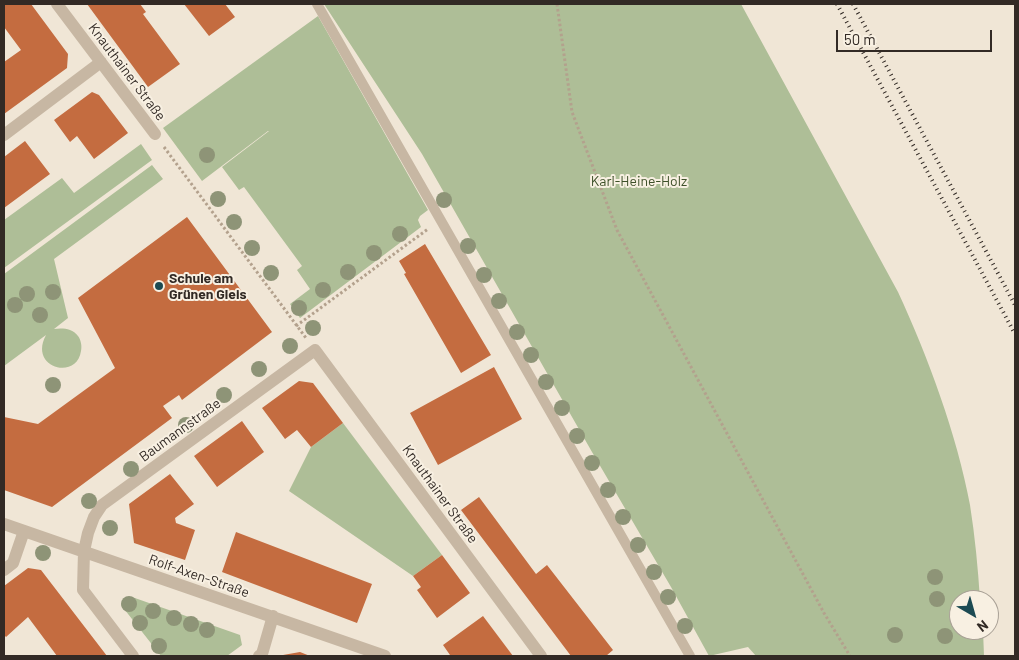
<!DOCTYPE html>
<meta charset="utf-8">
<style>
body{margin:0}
#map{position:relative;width:1019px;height:660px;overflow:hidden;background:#f0e6d6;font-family:Barlow,sans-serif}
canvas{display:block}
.frame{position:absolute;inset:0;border:5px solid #322a25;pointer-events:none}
.north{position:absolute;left:949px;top:590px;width:50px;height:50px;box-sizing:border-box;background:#f8f0e2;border:1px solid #a9a196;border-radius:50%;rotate:142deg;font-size:14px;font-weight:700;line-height:20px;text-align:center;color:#322a25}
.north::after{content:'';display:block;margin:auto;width:18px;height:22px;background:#1c4a52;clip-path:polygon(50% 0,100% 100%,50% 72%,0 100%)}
.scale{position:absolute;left:836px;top:30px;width:156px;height:22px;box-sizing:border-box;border:2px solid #322a25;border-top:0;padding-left:6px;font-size:15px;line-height:18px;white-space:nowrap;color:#322a25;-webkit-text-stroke:4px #f8f0e2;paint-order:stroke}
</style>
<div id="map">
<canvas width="1019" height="660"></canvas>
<div class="frame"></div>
<div class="north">N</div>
<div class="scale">50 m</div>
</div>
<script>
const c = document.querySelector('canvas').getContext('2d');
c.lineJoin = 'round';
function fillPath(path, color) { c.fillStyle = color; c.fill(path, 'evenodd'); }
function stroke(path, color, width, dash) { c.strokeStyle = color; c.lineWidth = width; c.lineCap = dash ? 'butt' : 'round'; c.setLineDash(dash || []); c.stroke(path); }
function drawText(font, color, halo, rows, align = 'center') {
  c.font = font + ' Barlow,sans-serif'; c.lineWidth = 4; c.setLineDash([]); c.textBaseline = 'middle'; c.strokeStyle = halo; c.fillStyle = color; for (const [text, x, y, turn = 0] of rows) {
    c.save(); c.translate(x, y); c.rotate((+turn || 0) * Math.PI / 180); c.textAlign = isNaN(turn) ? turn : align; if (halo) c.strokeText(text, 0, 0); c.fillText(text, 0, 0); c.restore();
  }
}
fillPath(new Path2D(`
 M324,4H741L898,292C928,357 957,435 970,505C975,537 978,568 980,600H959V630H983L984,656H756L748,647L709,656L671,587L592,452L422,154Z
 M318,16L428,210L420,216L418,220L421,227L300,318L290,304L310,289L297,270L302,266L244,187L239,190L222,167L269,131H268L202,181L163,128Z
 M141,144L152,160L4,268V220L62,178L74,193Z
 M152,165L163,179L54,259L68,318L54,329C62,328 72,328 78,336C81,340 82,346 81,351C77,381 28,368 46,335L4,366V274Z
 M343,423L442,555L413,576L289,491L311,447Z
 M132,597L240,635L242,645L227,656H161L121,605Z`), '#aebe97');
fillPath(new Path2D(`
 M4,4H31L68,54L67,68L4,114V62L21,50L4,27Z
 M87,4H140L146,12L143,14L180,64L148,87Z
 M184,4H225L235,17L209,36Z
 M92,92L99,95L128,133L94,159L77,136L70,142L54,120Z
 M25,141L50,174L4,208V157Z
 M187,217L272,332L182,400L179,395L163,406L172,418L52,507L4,490V417L38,424L115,368L78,298Z
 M425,244L491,355L461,373L404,274L406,273L399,261Z
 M494,367L522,419L438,465L410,413Z
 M299,381L313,383L343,423L311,447L297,430L285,439L262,408Z
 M242,421L264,452L217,487L194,456Z
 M170,474L194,504L175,518L176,523L195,530L185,560L134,543L129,504Z
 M479,497L536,574L547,565L613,650L606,656H571L461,510Z
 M236,532L372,584L357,623L222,572Z
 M442,555L470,593L437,618L417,590L421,587L413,576Z
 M28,568L41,570L107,656H57L28,617L6,637L4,635V586Z
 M483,616L513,656H454L450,655L443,645Z
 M300,652L310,656H283V655Z`), '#c46c40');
stroke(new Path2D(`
 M557,4L572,112L617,230L824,613L850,656
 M164,147L306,338
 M296,326L428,229`), '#b3a18d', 3, [2.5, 2.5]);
stroke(new Path2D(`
 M317,4L690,656`), '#c7b7a3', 10);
stroke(new Path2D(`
 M57,4L155,134
 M4,135L101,62
 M4,524L385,656
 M4,570L13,563L24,531
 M133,656L83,590L84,551L88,533L94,517L102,505L315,350L541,656
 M259,656L262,654L273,616`), '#c7b7a3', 12);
stroke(new Path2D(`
 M837,4L1015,334
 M853,4L1015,305`), '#322a25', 4, [1, 4]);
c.fillStyle = '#8e9477';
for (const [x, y] of [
 [207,155],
 [218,199],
 [444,200],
 [234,222],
 [400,234],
 [468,246],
 [252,248],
 [374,253],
 [348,272],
 [271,273],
 [484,275],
 [323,290],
 [53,292],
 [27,294],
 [499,301],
 [15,305],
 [299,308],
 [40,315],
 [313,328],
 [517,332],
 [290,346],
 [531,355],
 [259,369],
 [546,382],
 [53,385],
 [224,395],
 [562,408],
 [186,425],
 [577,436],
 [592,463],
 [131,469],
 [608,490],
 [89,501],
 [623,517],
 [110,528],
 [638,545],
 [43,553],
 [654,572],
 [935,577],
 [668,597],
 [937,599],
 [129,604],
 [153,611],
 [174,618],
 [140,623],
 [191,624],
 [685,626],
 [207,630],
 [895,635],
 [945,636],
 [159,646]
]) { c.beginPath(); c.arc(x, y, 8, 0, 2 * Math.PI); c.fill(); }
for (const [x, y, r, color] of [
 [159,286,5,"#1c4a52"]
]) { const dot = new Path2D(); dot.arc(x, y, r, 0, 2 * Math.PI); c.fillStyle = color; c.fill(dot); stroke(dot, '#f8f0e2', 2); }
drawText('14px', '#322a25', '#f8f0e2', [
 ["Knauthainer Straße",127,72,53],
 ["Baumannstraße",180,430,-36],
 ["Knauthainer Straße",440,494,54],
 ["Rolf-Axen-Straße",199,576,19]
]);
drawText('14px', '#3e5029', '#f8f0e2', [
 ["Karl-Heine-Holz",639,181]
]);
drawText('bold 14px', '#322a25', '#f8f0e2', [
 ["Schule am",169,278],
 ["Grünen Gleis",169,294]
], 'left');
</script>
